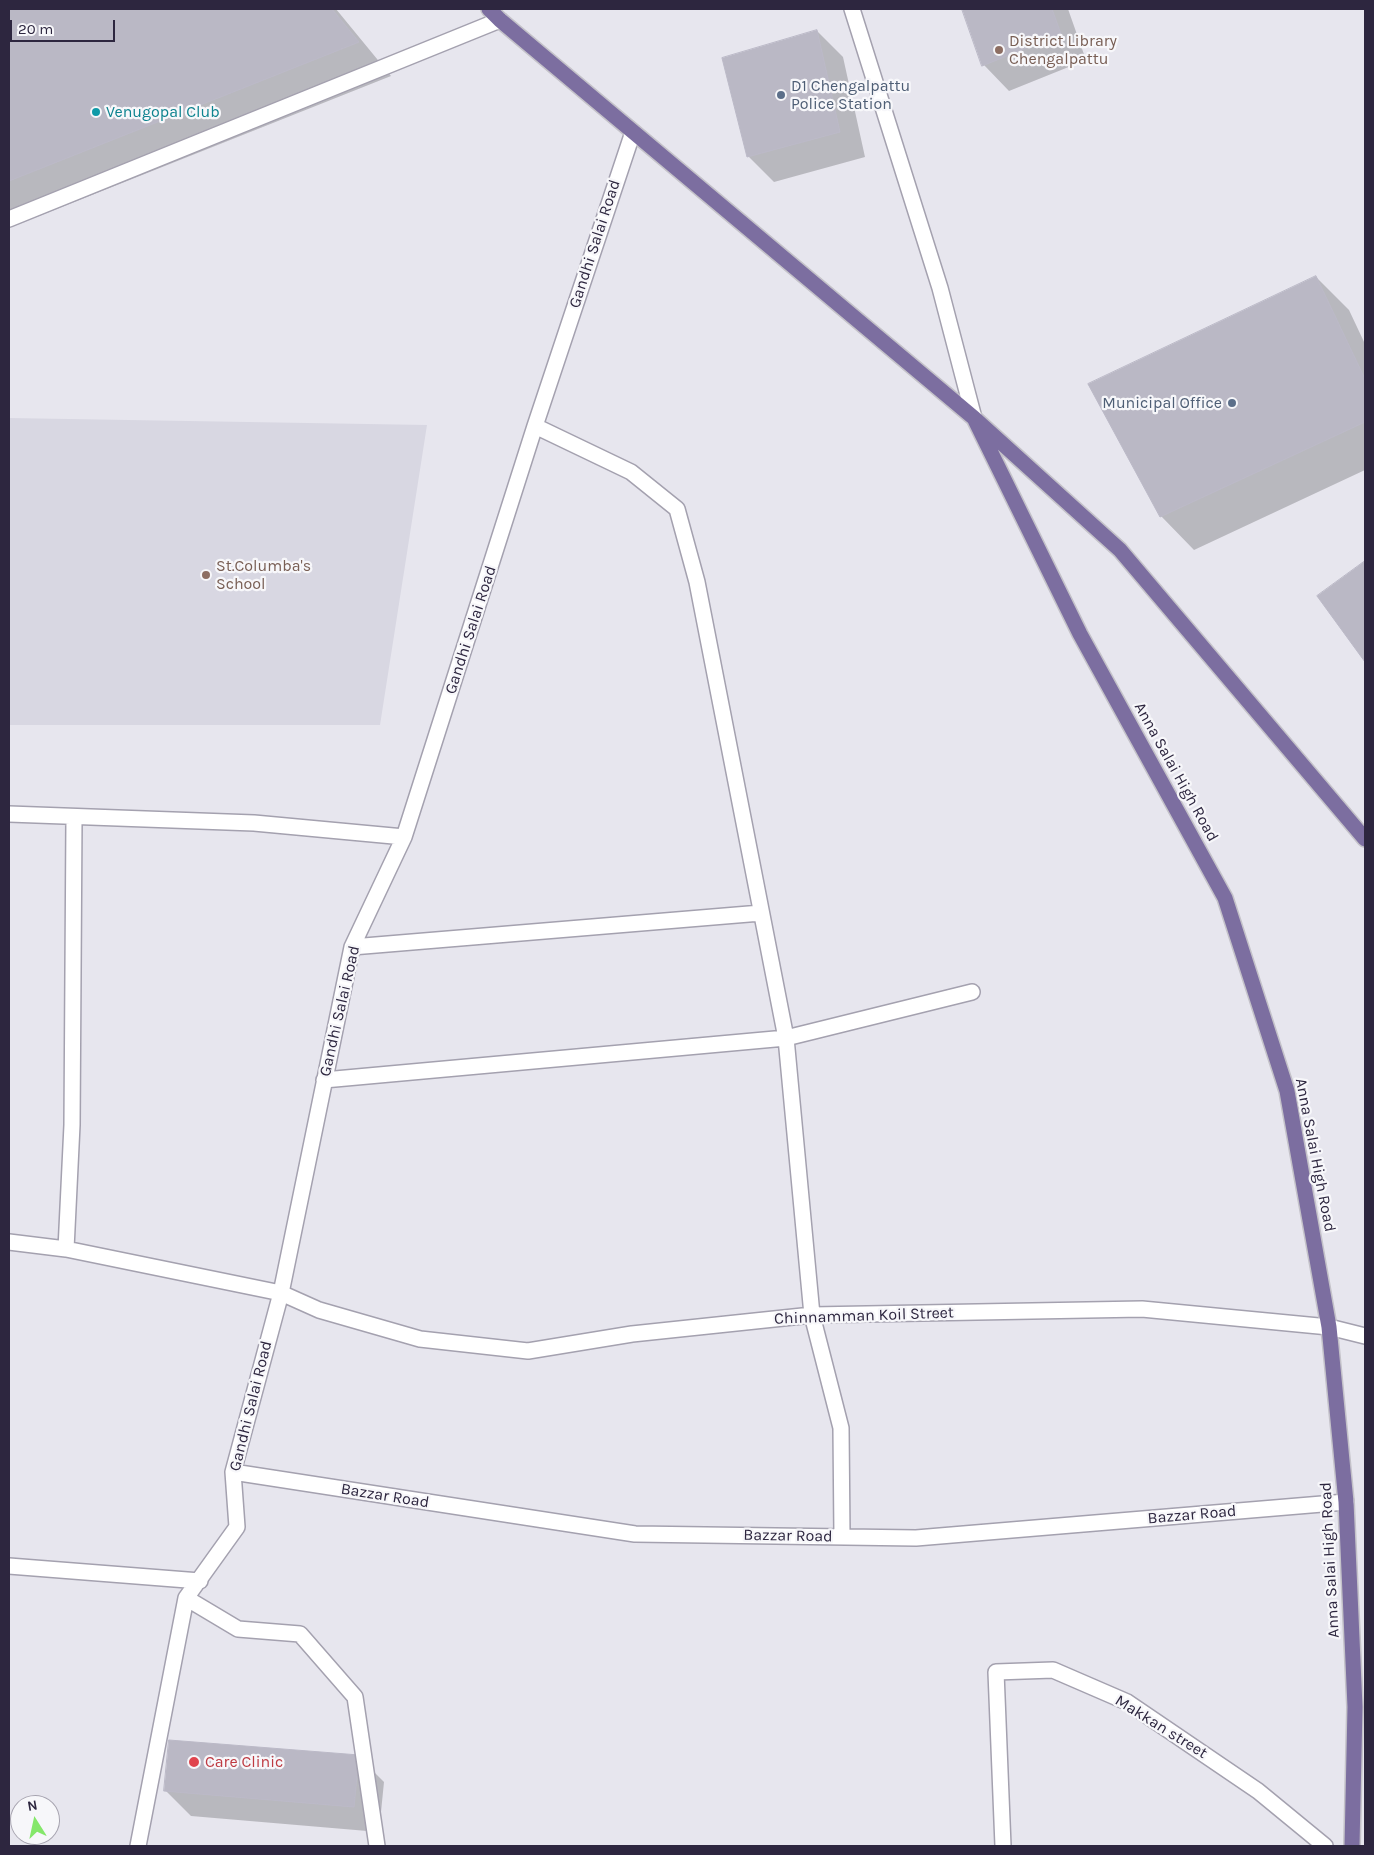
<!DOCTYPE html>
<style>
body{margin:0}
#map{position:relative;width:1374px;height:1855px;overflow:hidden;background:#e7e6ee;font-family:Karla,sans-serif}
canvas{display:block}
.frame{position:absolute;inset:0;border:10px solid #2d263f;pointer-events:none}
.north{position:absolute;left:10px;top:1795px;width:50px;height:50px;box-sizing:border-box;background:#f7f7fa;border:1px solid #a6a3af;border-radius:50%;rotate:350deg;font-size:14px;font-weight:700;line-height:20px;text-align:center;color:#2d263f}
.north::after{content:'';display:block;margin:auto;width:18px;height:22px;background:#85e76b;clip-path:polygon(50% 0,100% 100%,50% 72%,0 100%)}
.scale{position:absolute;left:10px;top:20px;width:105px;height:22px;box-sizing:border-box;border:2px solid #2d263f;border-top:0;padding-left:6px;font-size:15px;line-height:18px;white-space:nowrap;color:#2d263f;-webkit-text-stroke:4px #f7f7fa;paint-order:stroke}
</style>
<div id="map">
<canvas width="1374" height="1855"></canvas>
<div class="frame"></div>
<div class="north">N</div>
<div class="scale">20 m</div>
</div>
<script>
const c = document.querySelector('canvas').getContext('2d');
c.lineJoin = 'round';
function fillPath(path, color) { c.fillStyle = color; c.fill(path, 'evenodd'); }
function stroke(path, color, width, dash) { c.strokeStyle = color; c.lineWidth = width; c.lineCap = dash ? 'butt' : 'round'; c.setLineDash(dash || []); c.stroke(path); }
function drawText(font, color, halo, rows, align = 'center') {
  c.font = font + ' Karla,sans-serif'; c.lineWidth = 4.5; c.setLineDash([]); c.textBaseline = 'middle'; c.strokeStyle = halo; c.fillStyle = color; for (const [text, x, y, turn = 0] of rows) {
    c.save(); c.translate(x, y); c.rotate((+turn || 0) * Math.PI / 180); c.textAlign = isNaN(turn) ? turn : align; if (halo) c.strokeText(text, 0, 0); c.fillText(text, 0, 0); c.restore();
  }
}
fillPath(new Path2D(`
 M9,418L427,425L380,725H9Z`), '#d8d7e2');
fillPath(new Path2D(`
 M9,9H336L391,76L9,228Z
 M963,9H1068L1086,60L1009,91L984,65Z
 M817,31L843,57L865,157L774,182L748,156Z
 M1316,277L1349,310L1365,344V470L1194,550L1161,516Z
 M1365,563V660L1319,596Z
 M358,1756L384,1782L379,1832L191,1816L165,1790Z`), '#0003');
const building = new Path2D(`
 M9,9H332L359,42L9,181Z
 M962,9H1052L1061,34L982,66Z
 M817,30L840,132L747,157L722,58Z
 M1316,276L1365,379V422L1160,517L1088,384Z
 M1365,561V662L1317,596Z
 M169,1740L359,1755L354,1807L164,1791Z`);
fillPath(building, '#bab8c5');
stroke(building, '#bbb9c7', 1);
const minor = new Path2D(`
 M852,9L940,288L974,418
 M9,219L500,20
 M535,426L631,472L677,509L697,582L786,1038L812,1315L841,1428L842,1537
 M9,814L254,823L404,837
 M352,947L761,913
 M324,1080L786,1038L972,992
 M9,1242L66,1249L281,1293L319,1310L420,1339L528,1351L632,1334L812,1315L1142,1309L1329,1327L1365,1336
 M66,1249L72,1125L74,818
 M233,1472L635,1534L916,1538L1346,1502
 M9,1566L200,1581
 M186,1598L238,1629L300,1634L355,1697L377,1846
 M138,1846L186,1598L237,1527L233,1472L281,1293L352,947L404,837L535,426L633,132
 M1003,1846L996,1672L1053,1670L1127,1702L1258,1791L1325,1846`);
const major = new Path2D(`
 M489,9L500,20L974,418L1120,550L1365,839
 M974,418L1080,634L1225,898L1287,1091L1329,1327L1346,1502L1355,1707L1352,1846`);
stroke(minor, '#a4a1af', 18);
stroke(major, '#c4c2c9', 18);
stroke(minor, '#fff', 15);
stroke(major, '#7c6ea0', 15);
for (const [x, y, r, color] of [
 [999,50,5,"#8d6e63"],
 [781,95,5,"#5c6f8a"],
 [96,112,5,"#0f9aa8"],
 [1232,403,5,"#5c6f8a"],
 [206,575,5,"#8d6e63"],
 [194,1762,6,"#e0444e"]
]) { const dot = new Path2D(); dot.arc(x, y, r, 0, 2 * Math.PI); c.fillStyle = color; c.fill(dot); stroke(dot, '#f7f7fa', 2); }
drawText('16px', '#785e54', '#f7f7fa', [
 ["District Library",1009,41],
 ["Chengalpattu",1009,59],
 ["St.Columba's",216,566],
 ["School",216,584]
], 'left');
drawText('16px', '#4e5e75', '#f7f7fa', [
 ["D1 Chengalpattu",791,86],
 ["Police Station",791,104],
 ["Municipal Office",1222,403,"right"]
], 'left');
drawText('16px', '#0d838f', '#f7f7fa', [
 ["Venugopal Club",106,112]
], 'left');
drawText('16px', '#2d263f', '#f7f7fa', [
 ["Gandhi Salai Road",595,244,-72],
 ["Gandhi Salai Road",471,630,-72],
 ["Anna Salai High Road",1176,772,61],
 ["Gandhi Salai Road",340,1011,-77],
 ["Anna Salai High Road",1315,1155,79],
 ["Chinnamman Koil Street",864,1316,-2],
 ["Gandhi Salai Road",251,1406,-76],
 ["Bazzar Road",385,1496,9],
 ["Bazzar Road",1192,1515,-5],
 ["Bazzar Road",788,1536,1],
 ["Anna Salai High Road",1330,1560,-93],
 ["Makkan street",1161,1727,32]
]);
drawText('16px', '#be3a42', '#f7f7fa', [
 ["Care Clinic",205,1762]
], 'left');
</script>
